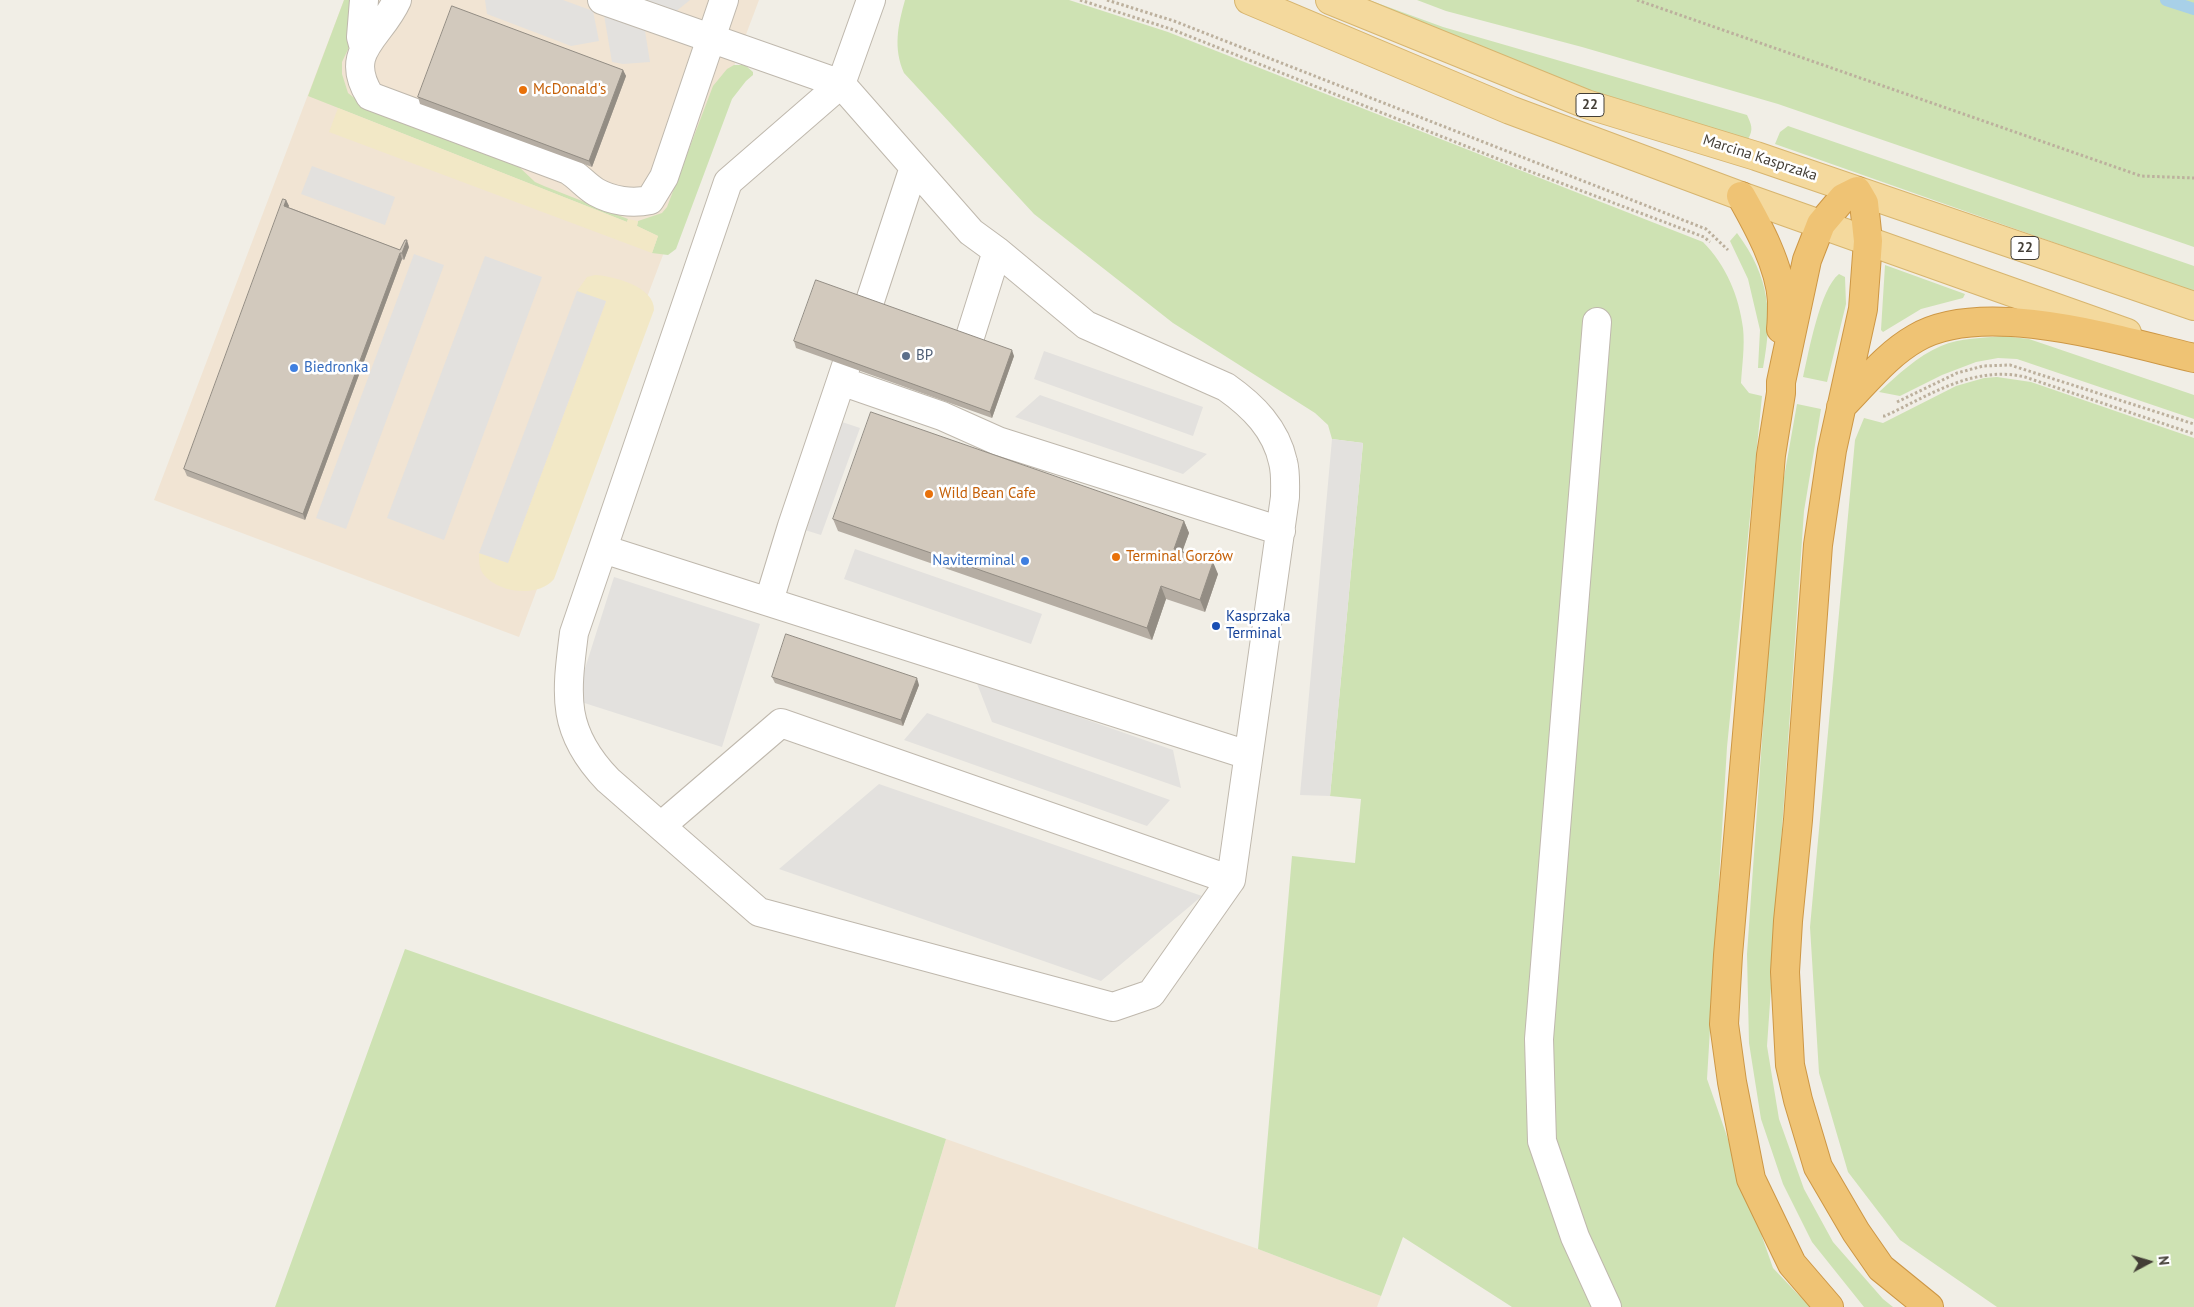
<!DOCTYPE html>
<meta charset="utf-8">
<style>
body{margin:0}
#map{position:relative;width:2194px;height:1307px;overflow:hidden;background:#f1eee6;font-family:"PT Sans",sans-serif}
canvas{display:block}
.north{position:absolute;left:2124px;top:1237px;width:50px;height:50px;-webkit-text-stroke:4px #fff;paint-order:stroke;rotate:84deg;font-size:14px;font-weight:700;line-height:20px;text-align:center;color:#433e36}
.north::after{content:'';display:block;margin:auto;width:18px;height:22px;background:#433e36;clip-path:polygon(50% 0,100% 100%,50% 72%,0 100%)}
</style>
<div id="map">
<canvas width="2194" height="1307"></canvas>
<div class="north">N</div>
</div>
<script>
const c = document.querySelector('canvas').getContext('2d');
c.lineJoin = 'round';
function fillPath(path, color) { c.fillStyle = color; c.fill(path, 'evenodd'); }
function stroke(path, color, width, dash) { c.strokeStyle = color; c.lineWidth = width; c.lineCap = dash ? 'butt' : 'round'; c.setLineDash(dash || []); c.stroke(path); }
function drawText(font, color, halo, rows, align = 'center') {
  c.font = font + ' "PT Sans",sans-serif'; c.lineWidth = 5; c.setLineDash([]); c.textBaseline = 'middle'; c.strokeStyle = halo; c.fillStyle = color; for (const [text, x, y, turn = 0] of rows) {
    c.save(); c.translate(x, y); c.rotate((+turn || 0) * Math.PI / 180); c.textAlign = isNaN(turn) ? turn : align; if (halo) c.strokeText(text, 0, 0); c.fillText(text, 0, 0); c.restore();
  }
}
fillPath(new Path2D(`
 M344,0H759L519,637L154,500Z
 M946,1139L1258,1249L1381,1296L1377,1307H895Z`), '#f1e4d3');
fillPath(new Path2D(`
 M344,0H354L353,39L342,62V74L348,93L357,100L517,165L535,182L544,186L628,219L627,222L308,96Z
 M905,0H1069L1168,32L1703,242C1726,265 1739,296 1743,328C1745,346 1742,366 1741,383L1749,393L1762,396L1727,747L1707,1079L1773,1268L1810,1307H1512L1403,1237L1381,1296L1258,1249L1292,856L1355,863L1361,799L1330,796L1363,443L1332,439L1328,425L1315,413L1173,323L1034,214L904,73C893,48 898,25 905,0Z
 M1337,0H1369L1443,27L1747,115C1751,124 1754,129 1748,139L1483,57Z
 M1417,0H2194V247L1778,104L1582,47L1446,11Z
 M734,65H745L753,72V75L746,81L732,99L676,249L668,255L652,253L658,236L637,226L638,221L662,213L667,207L713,86L727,69Z
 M1788,126L2194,266V292L1775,144L1780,132Z
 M1737,233C1770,277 1773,315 1763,368H1758L1760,330L1748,279L1730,241Z
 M1885,265L1965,294L1963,298L1921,309L1883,332L1881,330Z
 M1839,274L1845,277L1846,304L1827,382L1803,377C1809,351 1820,289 1839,274Z
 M2003,336L2029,339L2194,395V419L2017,359L1998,358L1976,362L1942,375L1900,396L1879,392C1898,375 1917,356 1941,346C1960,338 1983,338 2003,336Z
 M1997,377L2031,382L2194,438V1307H1997L1900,1240L1848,1172L1819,1073L1810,927L1855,440L1864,418L1883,423L1956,386L1984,378Z
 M1797,404L1821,409L1804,511L1767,1046L1779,1119L1804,1189L1833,1242L1883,1299L1893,1307H1864L1812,1242L1783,1184L1761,1119L1749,1043L1747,954L1778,511Z
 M405,949L946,1139L895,1307H275Z`), '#cee2b3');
fillPath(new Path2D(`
 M338,108L627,222L628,219L638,221L637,226L658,236L652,253L329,132Z
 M595,275C614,276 655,287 654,310L554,579C538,598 499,593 484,575C479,569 479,560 479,553L508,563L606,302L577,291L587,277Z`), '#f2e8c6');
fillPath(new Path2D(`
 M485,0H563L593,11L599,41L571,46L487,14Z
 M645,0H690L675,12Z
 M604,15L645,31L650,62L623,64L612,62Z
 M312,166L395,197L385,225L301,194Z
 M414,254L444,265L346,529L316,518Z
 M485,256L542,277L444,540L387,518Z
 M577,291L606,301L508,563L479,553Z
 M1044,351L1203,407L1193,436L1034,379Z
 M1040,395L1189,448L1207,454L1183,474L1015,417Z
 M827,417L860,428L821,535L792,526Z
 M1332,439L1363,443L1330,796L1300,795Z
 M855,549L1042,614L1031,644L844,579Z
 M614,577L760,624L722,747L575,700Z
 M976,681L1173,750L1181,788L992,722Z
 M927,713L1170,800L1147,826L904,740Z
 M879,784L1202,896L1101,981L779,869Z`), '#e3e1de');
stroke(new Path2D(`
 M2166,0L2194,9`), '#a8d0e8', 12);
const minor = new Path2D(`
 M397,0C380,38 342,51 370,96L568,170C578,176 586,186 596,192C612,201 632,204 650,200L664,177L724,0
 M602,0L841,84L971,232L997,251L1086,325L1226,387C1253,406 1276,429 1283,462C1286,473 1285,486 1285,497L1231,880L1151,994L1113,1007L759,912L608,780C561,731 566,696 574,633L728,182L841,84L871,0
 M364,48L361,37L364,0
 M869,304L914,167
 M1597,322L1539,1039L1542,1141L1575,1237L1607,1307
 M969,340L997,251
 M846,366L841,381L942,416L998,441L1281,531
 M603,549L1248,755
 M769,601L792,526L841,381
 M661,826L781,723L1231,880`);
const major = new Path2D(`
 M1249,0L1510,110L1741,196L2127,333
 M1330,0L1586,104L1756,156L2194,306`);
const highway = new Path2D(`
 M1741,196C1758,226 1780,266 1782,301C1782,310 1782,320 1781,329
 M1841,407C1865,383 1886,355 1916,338C1984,298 2121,341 2194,358
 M1829,1307L1792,1264L1751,1179L1732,1082L1724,1024L1728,955L1771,455L1781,393V382L1807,260L1821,224L1843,198L1857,191L1864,203L1868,241L1863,309L1832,450L1818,545L1798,820L1788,921L1785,972L1790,1065L1798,1100L1818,1167L1856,1232L1881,1268L1929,1307`);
stroke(minor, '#bfb8ad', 30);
stroke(major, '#d7b56f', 30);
stroke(highway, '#cd9745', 30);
stroke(new Path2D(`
 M1080,0L1171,29L1521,168L1704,237L1710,242
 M1107,0L1174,21L1706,229L1728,250
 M1637,0L2141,176L2194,178
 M1897,402L1957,373L1983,366L2010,365L2194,424
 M1883,416H1885C1930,395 1974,365 2025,377L2194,434`), '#bcb09d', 3, [2.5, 2.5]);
stroke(minor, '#fff', 28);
stroke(major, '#f4d99d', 28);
stroke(highway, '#efc374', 28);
fillPath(new Path2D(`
 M623,70L626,76L592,167L420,104L418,97Z
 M286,200L289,206L288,207L400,250L409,247L404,260L402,259L305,520L187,476L184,469Z
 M794,341L1014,356L992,418L796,348Z
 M833,519L1184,521L1189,533L1182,551L1218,574L1205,612L1166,599L1152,640L838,531Z
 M772,677L919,685L903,726L775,683Z`), '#b5ada3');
fillPath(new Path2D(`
 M623,70L626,76L592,167L589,161Z
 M286,200L289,206L286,212L284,206Z
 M407,240L409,247L404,260L402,253Z
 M400,253L402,259L305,520L303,514Z
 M1012,350L1014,356L992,418L990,412Z
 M1184,521L1189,533L1179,561L1174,549Z
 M1213,562L1218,574L1205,612L1200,600Z
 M1161,586L1166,599L1152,640L1147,628Z
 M917,678L919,685L903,726L901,720Z`), '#938d84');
const building = new Path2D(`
 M452,6L623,70L589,161L418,97Z
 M283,199L286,200L284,206L400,250L405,240H407L402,253H400L303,514L184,469Z
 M816,280L1012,350L990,412L794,341Z
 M871,412L1184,521L1174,549L1213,562L1200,600L1161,586L1147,628L833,519Z
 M786,634L917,678L901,720L772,677Z`);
fillPath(building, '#d2c9bd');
stroke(building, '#938d84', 1);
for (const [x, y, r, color] of [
 [523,90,5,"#e8710a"],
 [906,356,5,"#5c6f8a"],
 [294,368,5,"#3f7fe0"],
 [929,494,5,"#e8710a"],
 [1116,557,5,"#e8710a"],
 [1025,561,5,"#3f7fe0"],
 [1216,626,5,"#1a4fb4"]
]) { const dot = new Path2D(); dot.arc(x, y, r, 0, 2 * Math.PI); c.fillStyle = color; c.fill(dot); stroke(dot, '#fff', 2); }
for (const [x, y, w] of [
 [1590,105,28],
 [2025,248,28]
]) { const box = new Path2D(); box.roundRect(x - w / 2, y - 11.5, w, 23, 4); c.fillStyle = '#fff'; c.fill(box); stroke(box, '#433e36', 1); }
drawText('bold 14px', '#433e36', null, [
 ["22",1590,105],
 ["22",2025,248]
]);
drawText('15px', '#c56008', '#fff', [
 ["McDonald's",533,90],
 ["Wild Bean Cafe",939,494],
 ["Terminal Gorzów",1126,557]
], 'left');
drawText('15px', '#433e36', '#fff', [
 ["Marcina Kasprzaka",1760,158,18]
]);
drawText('15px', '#4e5e75', '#fff', [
 ["BP",916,356]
], 'left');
drawText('15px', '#366cbe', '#fff', [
 ["Biedronka",304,368],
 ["Naviterminal",1015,561,"right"]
], 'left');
drawText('15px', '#164399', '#fff', [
 ["Kasprzaka",1226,617],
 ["Terminal",1226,634]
], 'left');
</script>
